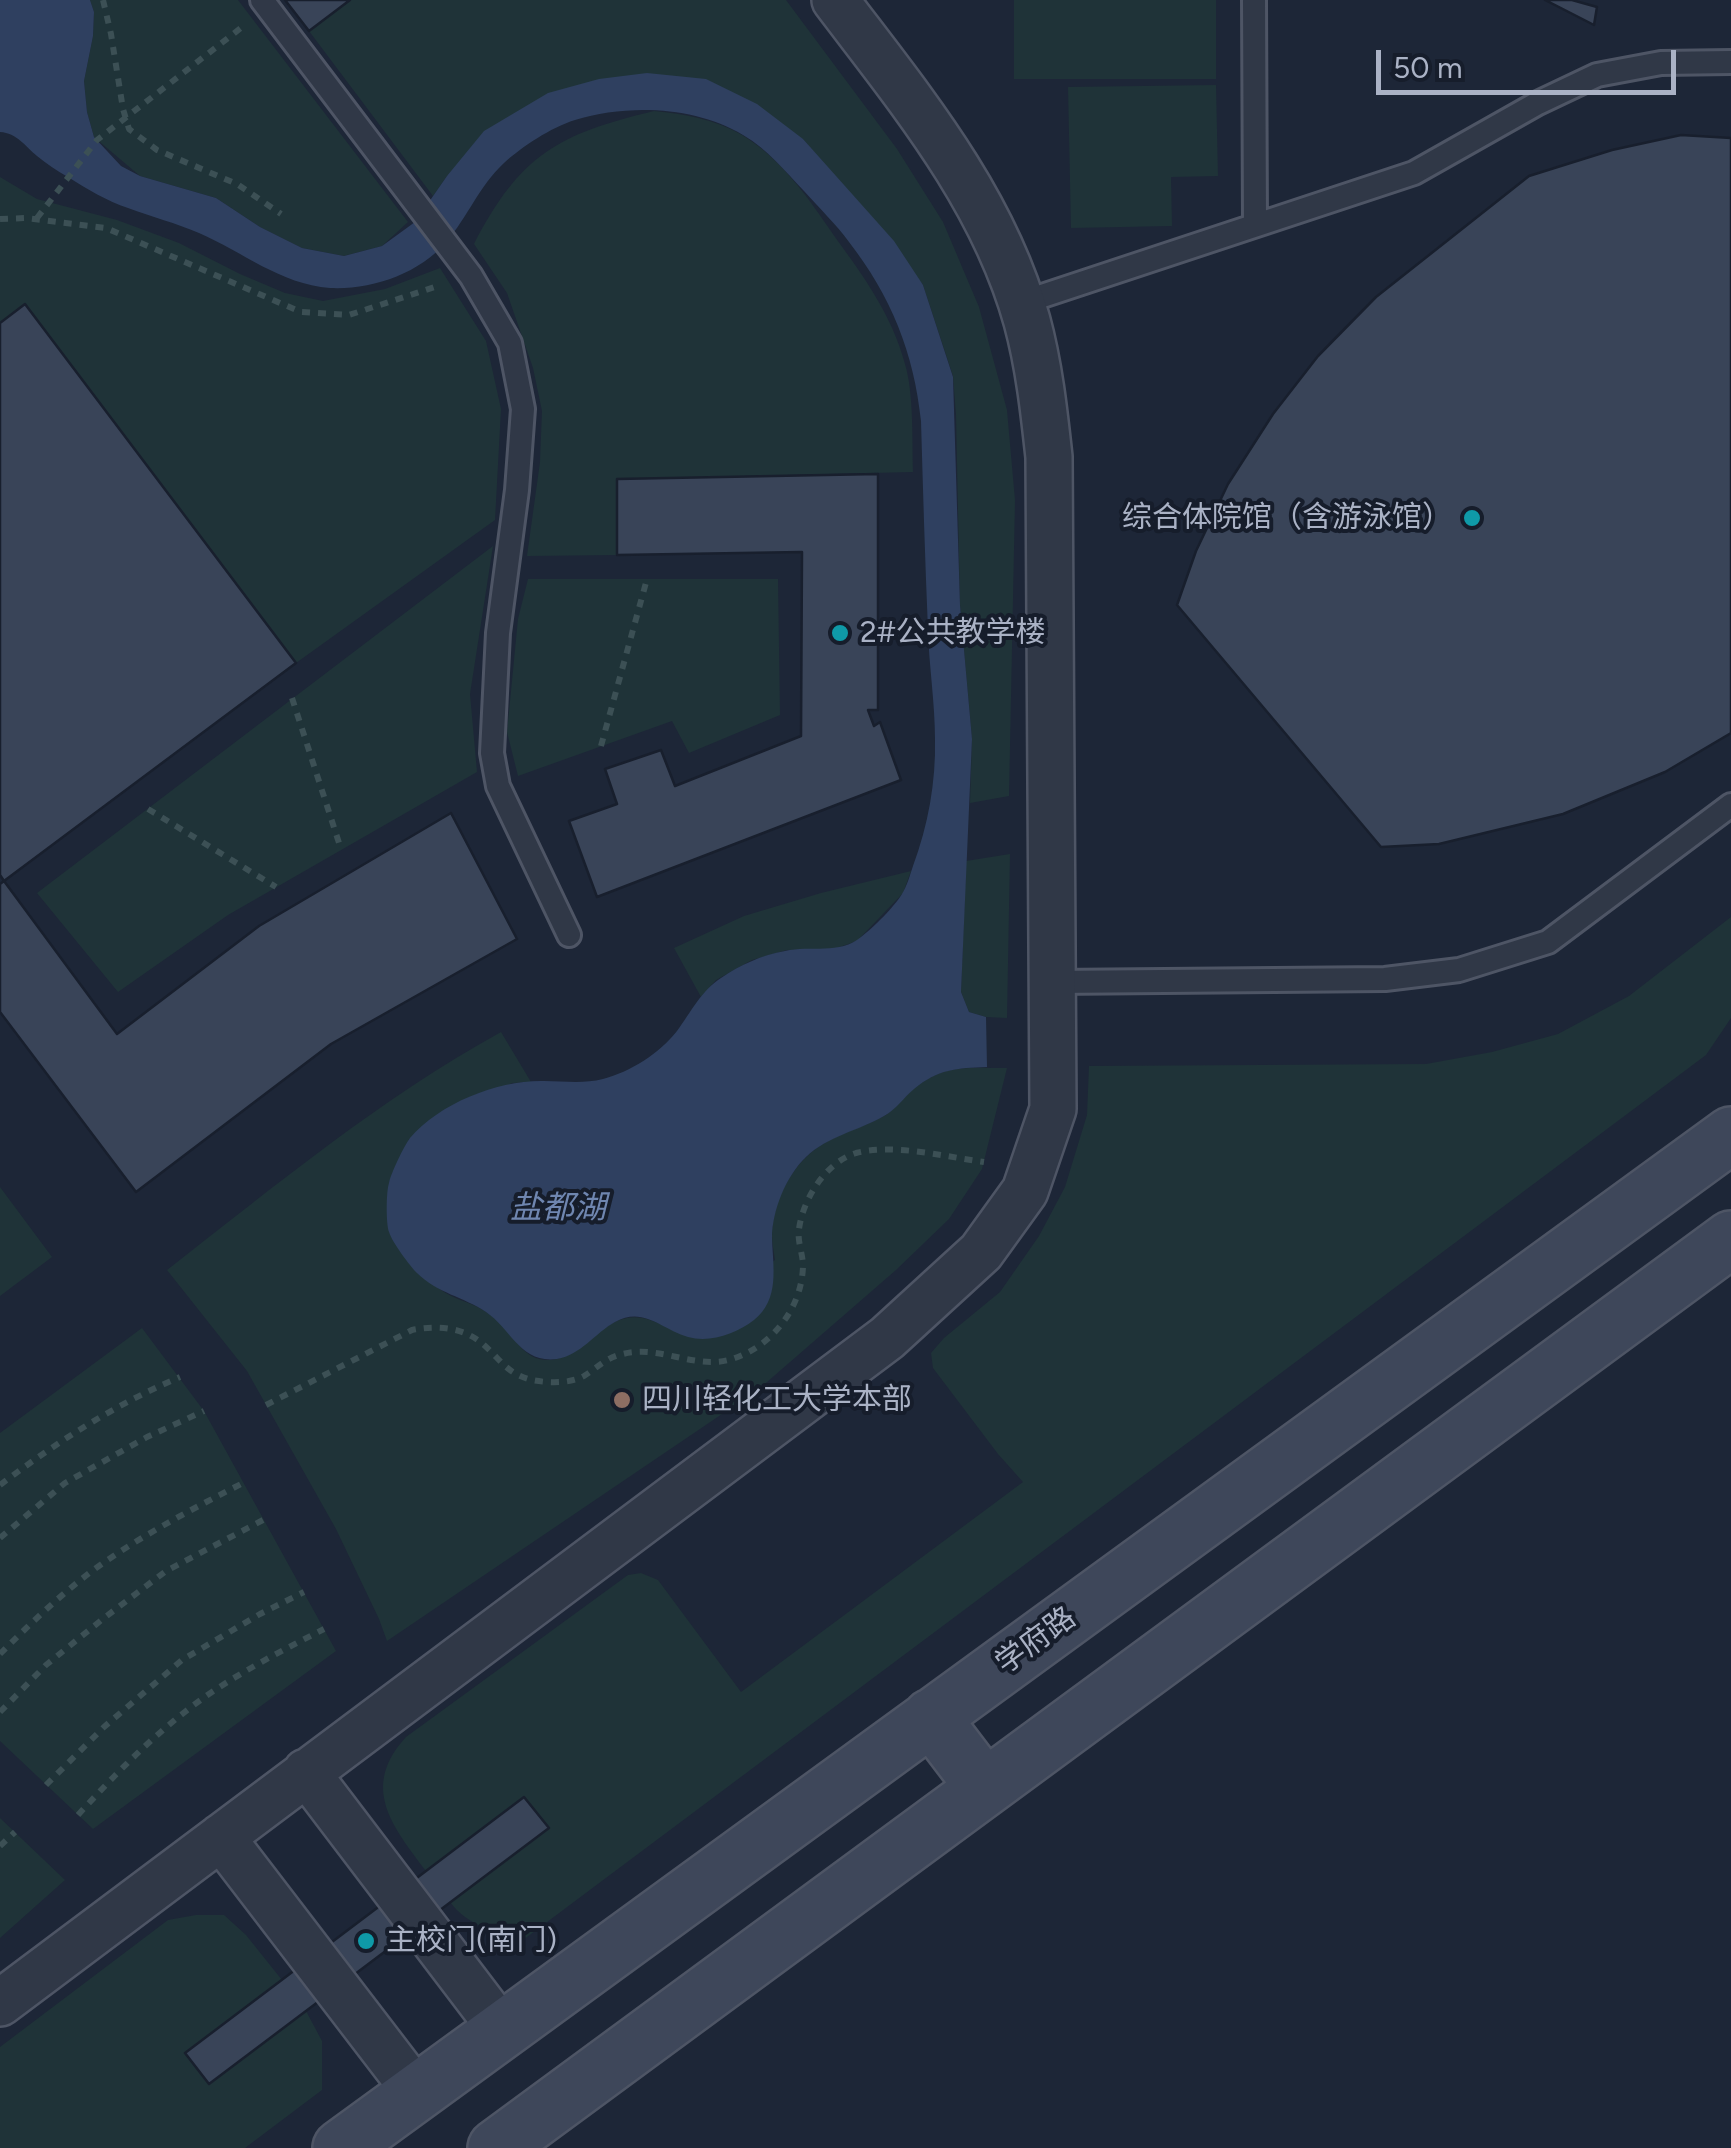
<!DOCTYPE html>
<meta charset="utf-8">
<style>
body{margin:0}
#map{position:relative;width:1731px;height:2148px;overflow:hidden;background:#1d2637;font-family:Figtree,sans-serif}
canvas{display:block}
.scale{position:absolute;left:1376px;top:50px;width:300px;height:45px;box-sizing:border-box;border:5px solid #aab2c5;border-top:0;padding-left:12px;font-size:30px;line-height:35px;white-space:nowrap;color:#aab2c5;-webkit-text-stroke:8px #161d2b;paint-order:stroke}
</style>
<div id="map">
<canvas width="1731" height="2148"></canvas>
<div class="scale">50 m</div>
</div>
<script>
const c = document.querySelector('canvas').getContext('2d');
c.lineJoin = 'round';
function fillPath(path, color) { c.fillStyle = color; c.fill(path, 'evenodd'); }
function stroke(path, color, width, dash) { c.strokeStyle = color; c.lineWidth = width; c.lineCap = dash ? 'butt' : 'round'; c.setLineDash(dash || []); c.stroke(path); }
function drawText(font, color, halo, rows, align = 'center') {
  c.font = font + ' Figtree,"Noto Sans SC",sans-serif'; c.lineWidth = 8; c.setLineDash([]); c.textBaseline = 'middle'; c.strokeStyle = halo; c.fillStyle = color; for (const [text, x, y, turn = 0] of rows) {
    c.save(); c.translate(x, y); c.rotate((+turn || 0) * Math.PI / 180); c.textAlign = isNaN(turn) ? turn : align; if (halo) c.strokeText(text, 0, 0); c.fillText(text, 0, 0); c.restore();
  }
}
fillPath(new Path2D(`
 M90,0H238L408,222L382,246L344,256L302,248L260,227L216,198L140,176L94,137L87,112L84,81L93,36L94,12Z
 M351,0H786L897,149L943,222L979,307L1007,410L1015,500L1009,796L970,803L972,739L960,605L956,415L953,376L923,285L803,139L647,73L447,176L433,196L309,31Z
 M1014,0H1216V79H1014Z
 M1216,85L1218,176L1171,177L1172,226L1071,228L1068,87Z
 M654,111C684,114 715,119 742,135C782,159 809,199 835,237C864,277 892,315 905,364C914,394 912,440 913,472L618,479L617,555L527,556L540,462L542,411L533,368L507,293L474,244C520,155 558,134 654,111Z
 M0,177L37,199L117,220L179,243L240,274L285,293L323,301L385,289L440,268L486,341L501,409L495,520L296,663L26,305L0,323Z
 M493,546L470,694L477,772L228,915L118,992L37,893Z
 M528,579H778L780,715L689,753L672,721L518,776L507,732L518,619Z
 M1010,854L1007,1018L986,1017L969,1012L961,992L966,861Z
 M911,871L903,893L857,941L834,949L787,950L752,960L716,980L701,997L674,948L744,916L821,893Z
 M1731,917V1018L1706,1055L523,1940C495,1932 468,1926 450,1902L548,1829L524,1798L426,1871C392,1826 360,1787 406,1737L628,1575L641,1573L658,1580L741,1692L1023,1482L998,1454L933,1368L931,1353L944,1338L1000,1292L1039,1236L1065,1187L1087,1115L1089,1066L1426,1064L1492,1052L1558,1034L1629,996Z
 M501,1032L531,1082L512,1083L409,1139L389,1183V1232C402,1247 427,1281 441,1290C453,1299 470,1302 483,1310C489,1314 497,1319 502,1324C519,1341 525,1365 557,1359C563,1357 571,1351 577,1347C612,1324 625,1305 666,1327L775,1260C774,1252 772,1244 772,1237C771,1200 795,1158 828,1141C846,1131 866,1126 884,1116C896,1109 902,1099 912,1090C944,1063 968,1068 1007,1068L982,1169L949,1219L896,1270L759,1389L387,1641L379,1619L336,1529L247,1371L167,1270C275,1186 381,1098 501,1032Z
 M0,1187L52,1257L0,1296Z
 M142,1328L204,1411L336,1651L93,1829L0,1741V1433Z
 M0,1818L65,1880L0,1938Z
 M196,1915H224L246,1935L282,1980L185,2054L209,2084L306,2011L322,2041V2090L245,2148H0V2047L168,1920Z`), '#1f3338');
fillPath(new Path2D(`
 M0,0H90L94,12L93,36L84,81L87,112L94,137L121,166L140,176L216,198L260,227L302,248L344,256L382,246L415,222L447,176L484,131L548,93L599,79L647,73L706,79L757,104L803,139L894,241L923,285L953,377L960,605L972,739L961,992L969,1012L986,1017L987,1067C957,1068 938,1069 914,1089C903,1098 897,1109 884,1116C858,1131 828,1136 806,1157C786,1176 772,1211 772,1238C773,1268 780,1299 754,1320C736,1334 710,1343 688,1337C662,1330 644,1306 615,1322C595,1333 581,1355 557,1359C521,1364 511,1329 486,1312C464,1297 437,1293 417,1273C410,1266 392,1242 389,1232C386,1224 386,1192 389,1183C391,1173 404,1146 410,1138C440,1103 498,1080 544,1081C564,1081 583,1084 603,1079C630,1072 660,1053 677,1031C691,1012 701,991 721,978C740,965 762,955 785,951C810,945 840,955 861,937C874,927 894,907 902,894C907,886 910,875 913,866C928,826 936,782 935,739C935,703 929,666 928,630C925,560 923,491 921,421C914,353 891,296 849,242C836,224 819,208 804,191C785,171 767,149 743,135C695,106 627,104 575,120C550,128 523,146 504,163C479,186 468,217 446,242C419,274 371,290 330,288C280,284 243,252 199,233C176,223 152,217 128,208C107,201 87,189 68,177C57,171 46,163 37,156C25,146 17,133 0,132Z`), '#2f4060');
const building = new Path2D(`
 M285,0H350L309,31Z
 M1545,0H1572L1597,7L1594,25Z
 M1681,135L1731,138V733L1665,772L1563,814L1439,844L1381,847L1177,605L1196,551L1228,484L1273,414L1318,356L1376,297L1529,176L1612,150Z
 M25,304L296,663L4,881L0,875V323Z
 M878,474V710H868L874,726L880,722L901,780L597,897L569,821L617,804L605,769L661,750L675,786L801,736L802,552L617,555V479Z
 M451,813L517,939L331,1044L136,1192L0,1012V884L4,881L117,1034L259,926Z
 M524,1797L549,1828L209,2084L185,2053Z`);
fillPath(building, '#394458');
stroke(building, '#181f2d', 2.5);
const service = new Path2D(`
 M262,0L471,276L510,343L523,409L517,490L498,633L492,753L498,786L569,935
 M1254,0L1255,224
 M1021,303L1414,173L1538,103L1597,75L1661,63L1731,62
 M1053,982L1385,979L1459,970L1548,942L1731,805`);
const minor = new Path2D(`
 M306,1772L502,2030
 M221,1837L417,2093
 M0,2003L887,1338L981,1252L1025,1191L1053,1109L1049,457C1044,411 1039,365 1027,321C993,198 910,99 835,0`);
const secondary = new Path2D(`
 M931,1717L985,1788
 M341,2148L1731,1135
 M496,2148L1731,1239`);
stroke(service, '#4e5565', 28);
stroke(minor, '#4e5565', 50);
stroke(secondary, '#4e5565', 60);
stroke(new Path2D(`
 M103,0L111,34L123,109L129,129L157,150L237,184L281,214
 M37,218L97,140L246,24
 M0,219L26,218L106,228L301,312L349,315L441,285
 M292,698L341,849
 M601,746L647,579
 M148,809L276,887
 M266,1405L412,1330C438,1325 464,1327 484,1345C501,1360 507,1374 532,1380C547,1383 570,1384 584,1376C597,1368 607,1357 623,1354C661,1344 697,1372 735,1358C773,1345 802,1307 803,1266C803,1254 797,1241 799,1229C803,1199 826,1162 856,1153C894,1143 946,1157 984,1162
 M0,1485C57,1442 114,1405 180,1377
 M0,1538L65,1483L147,1437L204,1411
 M0,1654C33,1621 67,1588 106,1561C150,1531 196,1507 243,1483
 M0,1712L46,1665L104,1618L166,1571L263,1520
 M46,1785L104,1727L182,1660L260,1614L304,1592
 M78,1815C118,1771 160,1728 209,1694C246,1669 285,1649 324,1629
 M0,1846L15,1832`), '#3c5055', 6, [8, 8]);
stroke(service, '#303847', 22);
stroke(minor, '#303847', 45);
stroke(secondary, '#3e475a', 55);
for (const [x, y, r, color] of [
 [1472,518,10,"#0f9aa8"],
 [840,633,10,"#0f9aa8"],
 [622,1400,10,"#8d6e63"],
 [366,1941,10,"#0f9aa8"]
]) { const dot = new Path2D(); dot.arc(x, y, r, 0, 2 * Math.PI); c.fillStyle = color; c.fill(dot); stroke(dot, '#161d2b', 4); }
drawText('30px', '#aab2c5', '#161d2b', [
 ["综合体院馆（含游泳馆）",1452,518,"right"],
 ["2#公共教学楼",860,633],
 ["四川轻化工大学本部",642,1400],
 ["主校门(南门)",386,1941]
], 'left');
drawText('30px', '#aab2c5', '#161d2b', [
 ["学府路",1036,1641,-36]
]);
drawText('italic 32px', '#6f86b0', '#161d2b', [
 ["盐都湖",558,1209]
]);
</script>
